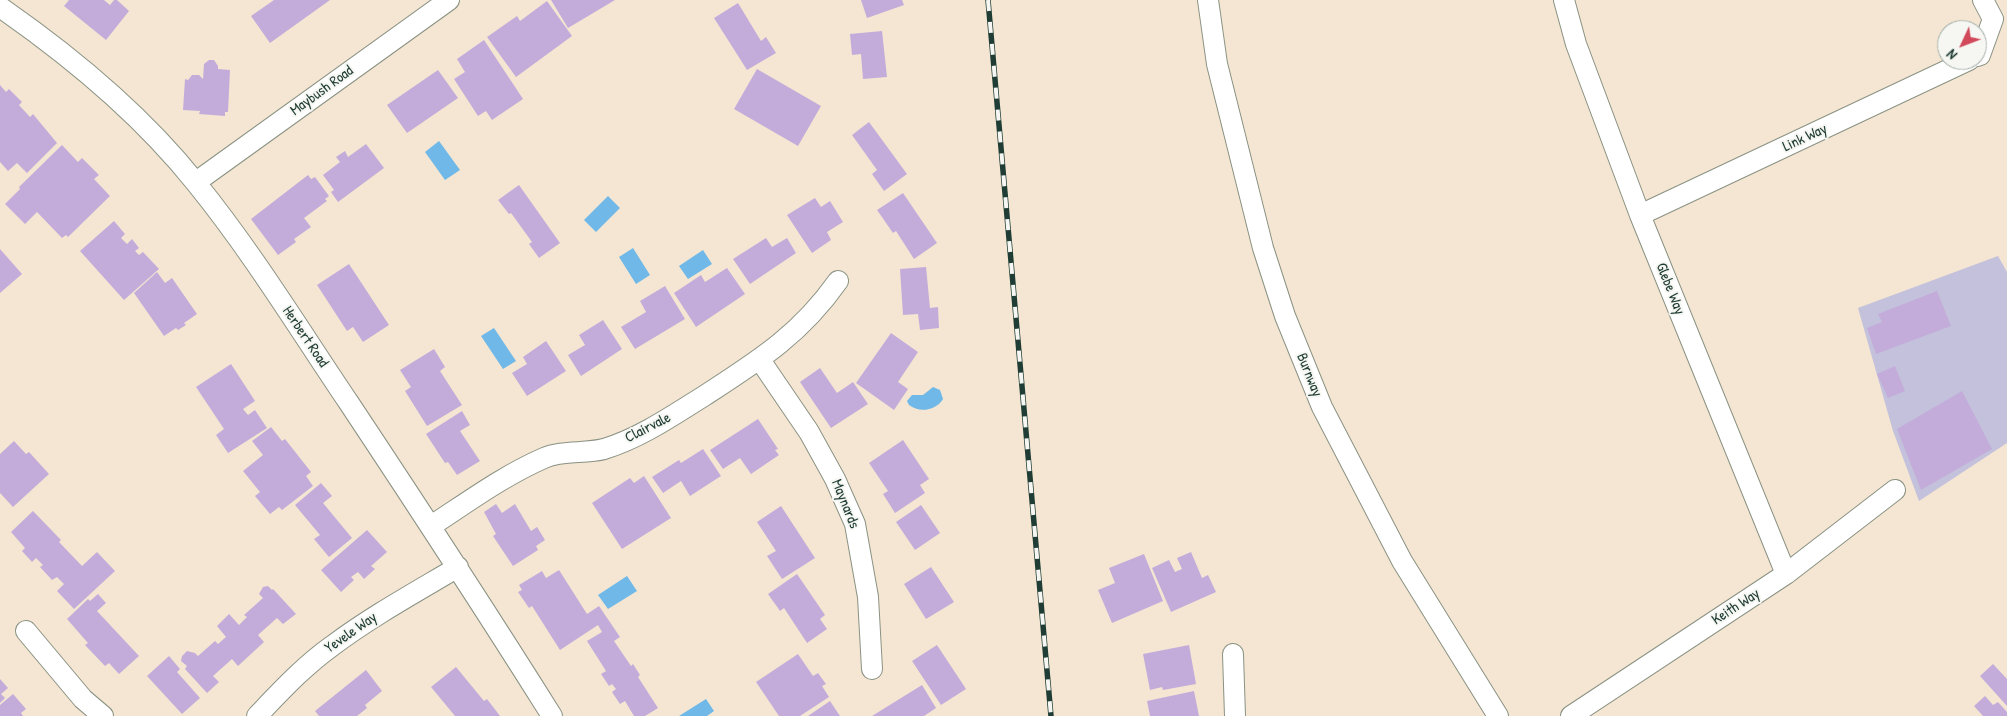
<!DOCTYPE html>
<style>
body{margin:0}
#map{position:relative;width:2007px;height:716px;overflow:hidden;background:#f4e6d2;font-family:"Patrick Hand",sans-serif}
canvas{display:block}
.north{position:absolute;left:1937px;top:20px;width:50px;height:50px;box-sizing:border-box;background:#f6f6f2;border:1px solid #a0aca6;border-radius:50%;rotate:227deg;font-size:14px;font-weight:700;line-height:20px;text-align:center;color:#1f3d34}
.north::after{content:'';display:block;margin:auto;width:18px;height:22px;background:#d1495b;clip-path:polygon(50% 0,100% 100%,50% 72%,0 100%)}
</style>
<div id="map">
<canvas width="2007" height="716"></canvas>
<div class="north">N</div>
</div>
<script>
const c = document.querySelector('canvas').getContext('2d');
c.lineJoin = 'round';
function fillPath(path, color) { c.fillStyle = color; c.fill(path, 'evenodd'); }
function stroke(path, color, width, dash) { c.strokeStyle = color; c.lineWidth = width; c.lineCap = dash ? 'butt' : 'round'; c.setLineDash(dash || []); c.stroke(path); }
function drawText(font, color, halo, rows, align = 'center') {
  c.font = font + ' "Patrick Hand",sans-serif'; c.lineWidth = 4; c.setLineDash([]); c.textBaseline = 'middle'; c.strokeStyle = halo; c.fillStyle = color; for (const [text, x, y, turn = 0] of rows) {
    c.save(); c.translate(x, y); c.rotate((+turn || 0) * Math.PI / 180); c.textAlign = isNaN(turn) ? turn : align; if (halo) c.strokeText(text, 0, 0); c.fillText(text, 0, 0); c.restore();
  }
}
fillPath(new Path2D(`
 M1998,256L2007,272V443L1919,501L1893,431L1858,308Z`), '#c3c1db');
fillPath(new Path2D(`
 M439,141L460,170L445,180L425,152Z
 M608,196L620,208L596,232L584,220Z
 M633,248L650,275L636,284L619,257Z
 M703,250L712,264L688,279L679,266Z
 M494,328L516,361L503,369L481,336Z
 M933,387L940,390L943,399C936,411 919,413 909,405L907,401L912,395H923Z
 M627,576L637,591L608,609L598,595Z
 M706,699L714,711L707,716H679Z`), '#6fb8e7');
fillPath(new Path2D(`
 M69,0H104L110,5L114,0H117L129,11L106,40L64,6Z
 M274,0H330L270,43L251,16Z
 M551,0H615L568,28Z
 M861,0H902L904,5L867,18Z
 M547,1L572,36L516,77L487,37L517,16L520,21Z
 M738,3L761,41L766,37L776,53L747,70L714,18Z
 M882,31L887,77L863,79L861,54L852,55L850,34Z
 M484,40L523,99L492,120L486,111L478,116L454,79L465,72L457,59Z
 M209,60H214L218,66V69L230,70L228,112H225V116L199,114L200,111L183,110L185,79L188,80L192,75H199L203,79L204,64Z
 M757,69L821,106L798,146L734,109Z
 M438,70L458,98L407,133L387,105Z
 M0,85L6,92L9,89L22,102L19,105L30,117L33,114L57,143L27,173L17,163L8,171L0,162Z
 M869,122L907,174L884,191L872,174L877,170L852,135Z
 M366,144L384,168L338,202L331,192L334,190L323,175L340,162L336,157L345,151L348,157Z
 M62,145L78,162L82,158L99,175L94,179L110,196L68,237L66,235L62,238L37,212L25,224L5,204L20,189L19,187Z
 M308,175L311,179L315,177L329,196L325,199L327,201L304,218L311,227L294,239L296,242L278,255L251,219Z
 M519,185L560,243L539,258L529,244L532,242L511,213L509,214L498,200Z
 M903,193L937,243L914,259L896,231L893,233L877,210Z
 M815,198L821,207L830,201L843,222L827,232L831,240L812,253L787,215Z
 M114,221L125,234L121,238L127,244L132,239L139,248L135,251L139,255L143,252L159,269L124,300L80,251Z
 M766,238L772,247L787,238L796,253L750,284L733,259Z
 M0,249L22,274L0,293Z
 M349,264L389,325L363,342L353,327L347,331L317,285Z
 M926,267L930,308L938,307L939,328L920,330L918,314L903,315L900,269Z
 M727,268L745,294L696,327L674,293L701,275L705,282Z
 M157,272L165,283L172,278L197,314L184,323L186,325L178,330L176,328L164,336L134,293Z
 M665,286L685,319L635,349L621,327L646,312L640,301Z
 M1937,291L1951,326L1876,354L1867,328L1882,322L1878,314Z
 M603,320L622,349L581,376L568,355L585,345L579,335Z
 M891,333L918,352L898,382L908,389L894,410L856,383Z
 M546,341L566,371L527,396L512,373L527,364L523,357Z
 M434,349L445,367L440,371L462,405L427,426L405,391L411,387L400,370Z
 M231,364L255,401L243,409L248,415L255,410L267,428L228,453L216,435L224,429L196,387Z
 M1895,366L1905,391L1888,398L1877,374Z
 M820,368L837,393L853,382L868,404L831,428L800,382Z
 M1962,391L1992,449L1921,490L1897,429Z
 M462,411L470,425L460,431L480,461L457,475L448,462L445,463L426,434Z
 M758,419L778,449L775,450L779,455L751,474L740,458L723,469L710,450Z
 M271,427L282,441L285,439L311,472L306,476L313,486L282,510L279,507L270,514L255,496L260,492L243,471L263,455L252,441Z
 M903,440L929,479L920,485L925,493L895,513L883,494L888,491L869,463Z
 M14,441L26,454L29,452L49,474L13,507L0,493V454Z
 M703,449L721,476L690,496L681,481L663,493L652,477L679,460L681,463Z
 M644,476L671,518L622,549L592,503L630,478L634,483Z
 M321,483L332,496L323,503L352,538L329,557L314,539L320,535L295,505Z
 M496,504L502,513L515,504L531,531L537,527L545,540L536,546L538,550L513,566L493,536L496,534L484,512Z
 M921,505L940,533L915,550L896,522Z
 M781,506L815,558L782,579L767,556L776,551L757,522Z
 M33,511L61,540L59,542L82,566L97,552L115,571L74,609L57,591L64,584L57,577L52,580L40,567L43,565L36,558L32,562L22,551L25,548L11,532Z
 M367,530L387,552L371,566L375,569L364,579L358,572L351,577L354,580L341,592L321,570Z
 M1191,552L1202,578L1208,575L1216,592L1171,612L1152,568L1169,560L1175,572L1182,569L1177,558Z
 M1144,554L1163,601L1112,623L1098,590L1115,583L1109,568Z
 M931,567L954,602L926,619L904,584Z
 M559,570L587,614L599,606L620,637L614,641L631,666L633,664L640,675L638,677L658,708L645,716H634L625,701L620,704L612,692L616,689L612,684L609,686L601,674L606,671L587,641L602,632L598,625L560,650L532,606L529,608L518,592L522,590L519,585L542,571L546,578Z
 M797,574L825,615L820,619L827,629L807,643L784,608L780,611L768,594Z
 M268,586L272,590L273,589L296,614L283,624L277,618L258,635L264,642L238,666L232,659L213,676L219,682L207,693L185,669L187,666L181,661L182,656L187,651L195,653L198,656L215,641L218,644L226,637L217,626L229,614L239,625L247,617L244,615L263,598L259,594L263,587Z
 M98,594L106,603L97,611L139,656L119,674L109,663L105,666L85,645L88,643L67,619L88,599L90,601Z
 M937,645L966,689L941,705L912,661Z
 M1189,645L1196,684L1163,690L1162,687L1150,690L1143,654Z
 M798,654L813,676L818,673L826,684L822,686L829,697L800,716H779L756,682Z
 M169,656L180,669L177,672L200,698L182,714L147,676Z
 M1993,664L2007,679V706L1980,676Z
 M456,667L484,701L487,699L500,716H455L431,687Z
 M366,670L382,691L365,705L367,708L357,716H319L315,711Z
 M0,679L8,688L1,694L5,698L0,703Z
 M922,685L936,708L924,716H872Z
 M1194,691L1199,716H1150L1147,701Z
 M13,694L26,709L21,713L23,716H0V705Z
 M1985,696L1993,705L1998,702L2007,712V716H1983L1974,706Z
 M830,701L840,716H808Z`), '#c3acda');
const minor = new Path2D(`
 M1208,0L1217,64L1263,248L1285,316L1322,407L1402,561L1498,716
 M1564,0L1576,44L1640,215L1786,574
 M0,7C72,57 141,114 196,183C252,252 299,329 349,403C418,507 486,611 552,716
 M1977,56L1980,55L1993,19L1983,0
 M196,182L449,0
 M1640,215L1969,60
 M760,360L809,432L835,479L855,524L868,597L872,669
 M431,526C468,502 503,476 544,458C562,450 585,454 604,449C640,438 672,416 704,396C758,361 800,335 838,281
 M26,631L83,699L103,716
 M1233,654L1235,716
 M257,716C281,691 304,666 332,646C372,616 416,592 458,567
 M1571,716L1786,574L1895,490`);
stroke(minor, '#8a9283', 22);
stroke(minor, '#fff', 20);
const rail = new Path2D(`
 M988,0L1051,716`);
stroke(rail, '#1f3d34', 5.5);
stroke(rail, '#f6f6f2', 4, [11]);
drawText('15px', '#1f3d34', '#f6f6f2', [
 ["Maybush Road",322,91,-36],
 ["Link Way",1805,138,-25],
 ["Glebe Way",1670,289,68],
 ["Herbert Road",305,337,56],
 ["Burnway",1309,375,68],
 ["Clairvale",648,428,-27],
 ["Maynards",845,504,68],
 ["Keith Way",1736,607,-33],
 ["Yevele Way",351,633,-35]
]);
</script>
